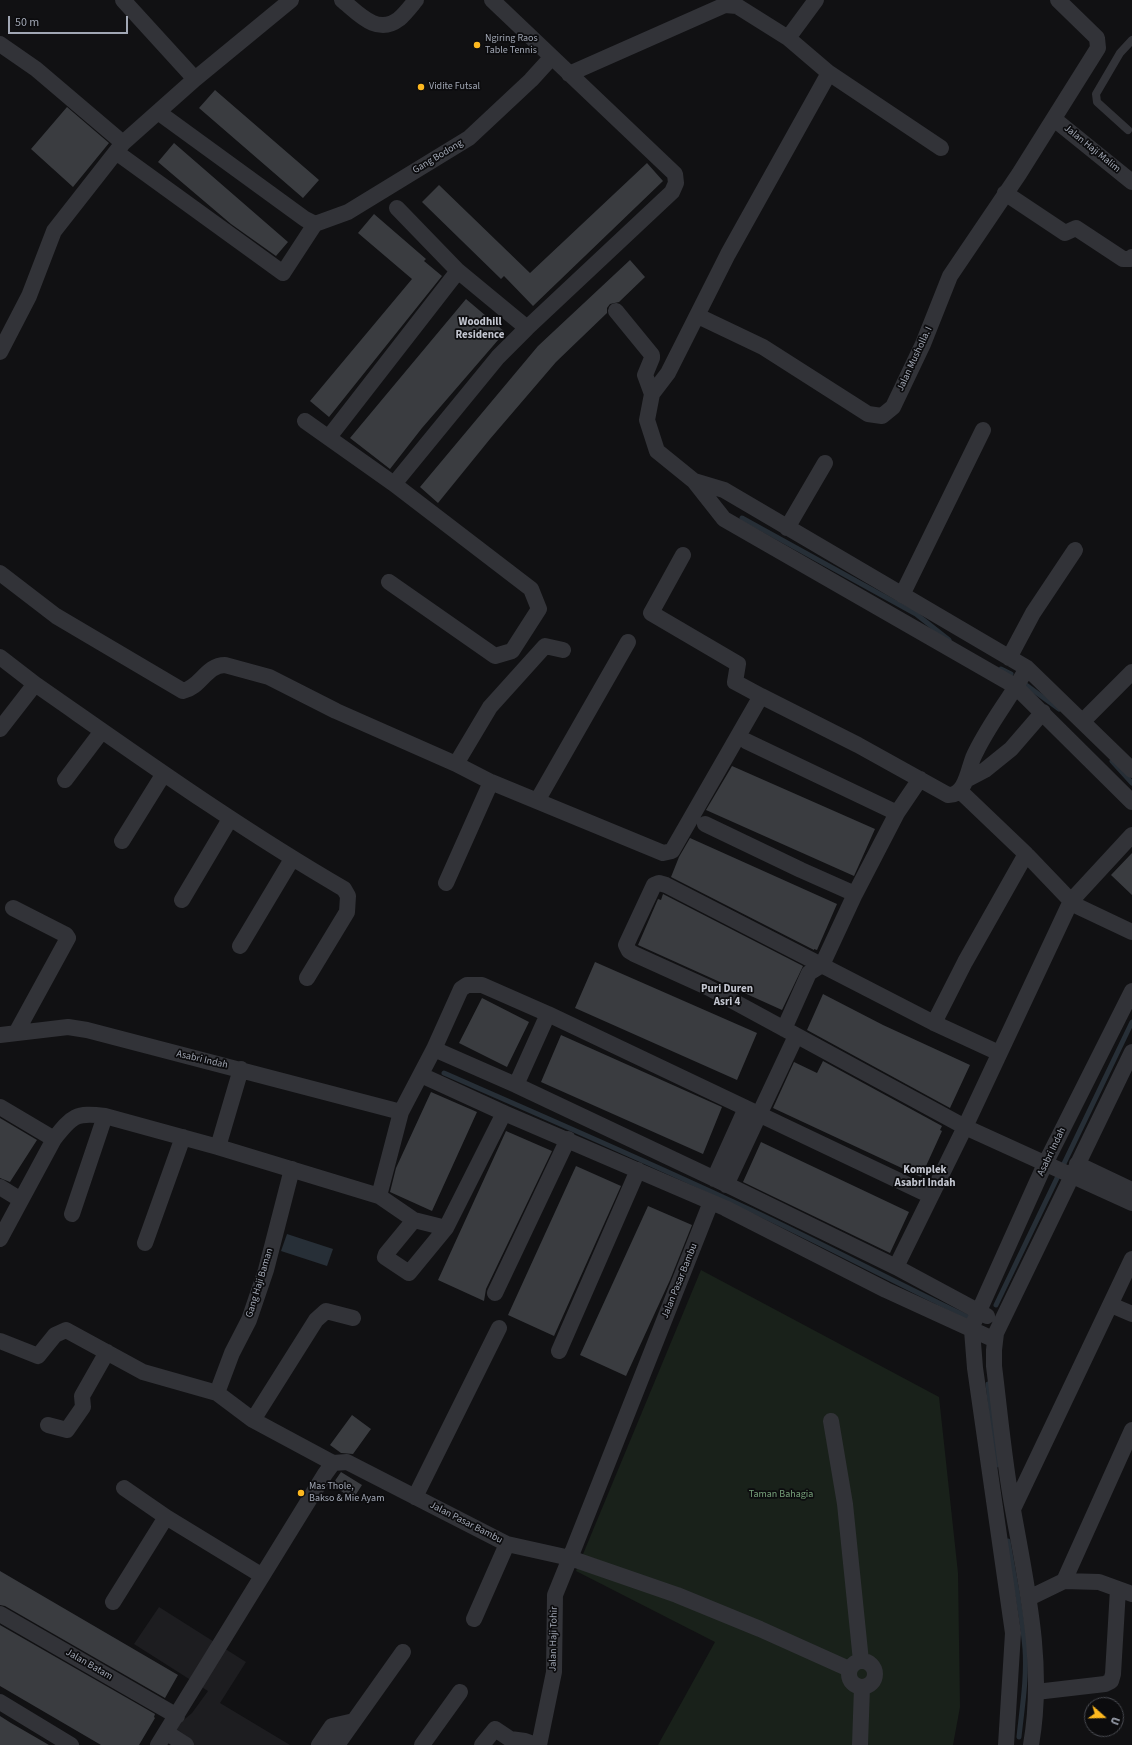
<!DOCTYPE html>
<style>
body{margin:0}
#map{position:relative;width:1132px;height:1745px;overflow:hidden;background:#111113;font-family:"Source Sans 3",sans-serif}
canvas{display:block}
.north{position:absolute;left:1084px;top:1697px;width:40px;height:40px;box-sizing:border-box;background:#0c0c0e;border:1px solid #484a50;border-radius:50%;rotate:110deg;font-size:11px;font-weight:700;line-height:16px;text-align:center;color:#a1a7b4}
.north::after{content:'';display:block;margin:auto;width:14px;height:18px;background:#fdb81f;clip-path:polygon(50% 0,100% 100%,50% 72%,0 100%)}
.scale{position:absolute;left:8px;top:16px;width:120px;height:18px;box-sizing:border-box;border:2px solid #a1a7b4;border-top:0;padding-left:5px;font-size:12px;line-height:14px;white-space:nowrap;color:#a1a7b4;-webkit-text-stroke:3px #0c0c0e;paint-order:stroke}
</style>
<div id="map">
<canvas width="1132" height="1745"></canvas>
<div class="north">U</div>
<div class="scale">50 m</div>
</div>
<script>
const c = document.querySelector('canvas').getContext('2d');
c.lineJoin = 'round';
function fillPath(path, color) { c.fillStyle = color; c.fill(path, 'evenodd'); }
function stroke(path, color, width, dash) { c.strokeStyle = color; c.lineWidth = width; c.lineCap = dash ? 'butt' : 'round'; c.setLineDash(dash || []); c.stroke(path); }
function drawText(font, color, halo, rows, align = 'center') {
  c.font = font + ' "Source Sans 3",sans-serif'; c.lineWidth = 3.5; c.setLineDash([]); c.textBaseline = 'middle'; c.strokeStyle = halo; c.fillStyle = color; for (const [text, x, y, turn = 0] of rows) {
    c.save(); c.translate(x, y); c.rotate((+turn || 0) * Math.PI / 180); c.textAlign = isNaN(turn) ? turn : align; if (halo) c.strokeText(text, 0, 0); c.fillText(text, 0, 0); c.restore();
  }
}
fillPath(new Path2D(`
 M159,1607L246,1662L220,1703L290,1745H183L172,1738L180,1723L192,1713L208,1691L134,1644Z`), '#1d1d20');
fillPath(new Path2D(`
 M701,1270L939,1397L958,1573L960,1707L953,1745H658L715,1642L576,1571Z`), '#19211a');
fillPath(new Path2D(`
 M287,1234L333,1249L327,1266L281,1251Z`), '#272f37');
stroke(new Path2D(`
 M742,518L916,614L949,640
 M1001,669L1011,674
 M1026,685L1059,709
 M1112,761L1132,783
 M444,1073C547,1118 651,1163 753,1211C827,1246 898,1284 972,1319
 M996,1305L1132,1022
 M988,1384L997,1465
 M1008,1541C1014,1576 1022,1613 1025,1649C1027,1679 1022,1708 1019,1737`), '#272f37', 5);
fillPath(new Path2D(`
 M215,90L319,180L303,198L199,108Z
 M67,107L109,143L73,187L31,149Z
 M174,143L288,242L276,256L231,224L158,162Z
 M647,163L663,181L533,306L504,276L501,279L422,202L439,185L530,273Z
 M374,214L426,259L424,261L442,276L329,417L310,401L412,279L358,233Z
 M630,260L645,277L619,302L610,304L607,308V313L556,362L490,439L438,503L420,487L538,346Z
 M466,299L505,332L422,428L390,469L350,438Z
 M732,766L875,829L854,876L706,810Z
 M690,838L837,904L817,950L814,949V950L671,877L679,857Z
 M1132,853V895L1111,875Z
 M663,894L803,966L782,1010L638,945L658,899L661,900Z
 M595,962L757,1033L737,1080L575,1008Z
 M823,994L883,1025L970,1065L950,1108L807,1030Z
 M482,998L529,1022L507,1067L459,1043Z
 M561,1035L722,1107L703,1154L541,1082Z
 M823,1061L942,1126L940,1130L942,1131L921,1177L773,1108L794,1062L817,1073Z
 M431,1092L477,1112L432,1211L390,1192L396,1168Z
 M0,1118L37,1140L10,1182L0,1178Z
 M506,1131L552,1151L486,1289L484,1301L438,1280Z
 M761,1142L909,1212L890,1253L743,1182Z
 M576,1166L621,1186L554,1336L508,1315Z
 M648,1206L692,1225L670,1280L626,1376L580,1355Z
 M352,1415L371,1429L353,1454L341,1453L330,1445Z
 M341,1472L362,1485L353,1499L332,1485Z
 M0,1571L178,1675L165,1698L5,1606L0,1605Z
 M0,1625L155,1714L154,1717L155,1718L139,1745H101L0,1686Z
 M0,1716L11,1723L49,1745H0Z`), '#3a3c40');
stroke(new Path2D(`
 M1128,130L1097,102L1096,94L1120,53L1132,40`), '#323338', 8);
stroke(new Path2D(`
 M123,0L195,79
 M342,0C358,13 377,36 399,19C405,14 411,6 416,0
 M816,0L788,38L829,73L941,148
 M0,44L36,69L123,143
 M829,73L728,254L668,373L652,394L647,420L657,451L694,481L724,519L1015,686L1132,802
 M569,74L725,5L737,6L788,38
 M158,112L305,219L315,224L348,212L469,138L531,80L551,58
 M1054,119L1132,182
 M116,152L283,273L315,224
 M1005,193L1065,233L1076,228L1123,259H1130L1132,257
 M397,208L458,271L527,328
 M616,311L652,355V358L645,375L652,394
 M698,316L763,347L868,414L882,416L893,407L923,344L950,276L1019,174L1098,48L1097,38L1058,0
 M0,352L29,296L54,231L123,143L195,79L291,0
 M305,421L394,484L531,589L539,609L512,651L495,656L389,582
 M329,437L458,271
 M694,481L724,490L1027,668L1132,770
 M394,484L498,357L527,328L672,192L676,183L675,174L492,0
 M787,528L825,463
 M683,555L651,613L738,664L735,682L761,696
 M0,573L56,616L183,691C201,687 206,665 225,665L269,677L336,711L456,764L491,782L663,853L672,851L761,696L858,745L948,795C965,796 968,771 973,758C987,726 1010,699 1027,668
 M902,595L983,430
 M0,657L35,684
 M1009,658L1033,613L1075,550
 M1083,721L1132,672
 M0,729L35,684C137,755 237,827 344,889L348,896L347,912L307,978
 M746,741L897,813
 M456,764L490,707L545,646L563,650
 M65,780L102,731
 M966,780L985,770L1011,749L1043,712
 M960,791L1026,854L1071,901L1077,906L1132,932
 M537,801L628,642
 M705,824L801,870L855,894
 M122,841L163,775
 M446,883L491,782
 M182,900L230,819
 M13,908L66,935L68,938L16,1033
 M240,946L292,859
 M934,1023L965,962L1026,854
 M784,1029L809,973L822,965L855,894L897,813L920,779
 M0,1035L68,1027L87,1030L401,1112
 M434,1049L516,1085L734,1188L896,1267L987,1316
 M999,1053L934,1023L666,885L659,883L654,885L626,945L629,951L634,954L709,988L965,1127L1132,1203
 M421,1075L504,1113L725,1208L886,1290L995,1340
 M516,1085L548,1014
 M0,1107L54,1139L0,1239
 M54,1139C72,1116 76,1112 105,1116L218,1147L379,1196L414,1220L446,1228L504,1113
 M218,1147L241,1069
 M1077,1164L1132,1190
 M714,1179L746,1108
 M726,1185L796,1036
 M0,1187L21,1200
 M379,1196L401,1112L434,1049L461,989L467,985H482L548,1014L931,1196
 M72,1214L105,1116
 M414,1220L386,1254L385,1257L409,1273L446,1228
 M145,1243L183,1137
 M896,1267L965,1127L1071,901L1132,835
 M495,1293L568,1139
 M1111,1305L1132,1314
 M0,1341L38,1356L55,1335L66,1330L143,1372L217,1393L253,1420L333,1463
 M559,1351L638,1170
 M217,1393L232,1353L249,1320L266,1270L292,1169
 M253,1420L316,1320L326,1311L353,1318
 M831,1421L845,1504L861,1661
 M48,1425L67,1430L83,1407L82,1396L107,1352
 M1132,1430L1064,1581L1099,1582L1132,1594
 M124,1488L166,1517L261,1575
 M415,1497L499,1328
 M1013,1509L1132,1259
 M1029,1598L1064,1581
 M113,1602L166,1517
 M0,1614L177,1716
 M474,1619L507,1544
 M849 1674a13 13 0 1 1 26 0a13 13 0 1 1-26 0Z
 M1036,1692L1105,1684L1111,1681L1113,1674L1118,1589
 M0,1702L71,1745
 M167,1733L186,1745
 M158,1745L325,1474L333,1463L347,1462L507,1544L570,1558L711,1202
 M319,1745L332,1726L354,1721
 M337,1745L403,1652
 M422,1745L460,1692
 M482,1745L495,1729L510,1739L525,1741L536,1745
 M539,1745L554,1672L555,1595L570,1558L677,1595L760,1629L849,1669
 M860,1745L862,1687
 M1006,1745L1013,1633L975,1368L972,1330L974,1322L1045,1164L1132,991
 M1031,1745C1045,1666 1027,1588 1013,1510C1004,1462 1000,1414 994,1366V1350L996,1333L1132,1052`), '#323338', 16);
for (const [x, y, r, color] of [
 [477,45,4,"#fdb81f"],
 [421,87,4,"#fdb81f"],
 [301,1493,4,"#fdb81f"]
]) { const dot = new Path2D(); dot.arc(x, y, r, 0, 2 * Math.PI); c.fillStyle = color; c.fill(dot); stroke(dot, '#0c0c0e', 1.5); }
drawText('10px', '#a1a7b4', '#0c0c0e', [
 ["Ngiring Raos",485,39],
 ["Table Tennis",485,51],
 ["Vidite Futsal",429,87],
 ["Mas Thole,",309,1487],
 ["Bakso & Mie Ayam",309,1499]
], 'left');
drawText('10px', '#a1a7b4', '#0c0c0e', [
 ["Jalan Haji Malim",1092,149,39],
 ["Gang Bodong",438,157,-31],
 ["Jalan Musholla. I",915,359,-65],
 ["Asabri Indah",202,1060,13],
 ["Asabri Indah",1052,1152,-64],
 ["Jalan Pasar Bambu",680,1281,-68],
 ["Gang Haji Baman",260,1283,-73],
 ["Jalan Pasar Bambu",466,1523,27],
 ["Jalan Haji Tohir",554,1639,-89],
 ["Jalan Batam",89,1665,30]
]);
drawText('10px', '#77a17b', '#0c0c0e', [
 ["Taman Bahagia",781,1495]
]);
drawText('bold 11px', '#c3c6d0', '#0c0c0e', [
 ["Woodhill",480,323],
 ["Residence",480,336],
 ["Puri Duren",727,990],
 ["Asri 4",727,1003],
 ["Komplek",925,1171],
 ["Asabri Indah",925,1184]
]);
</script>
